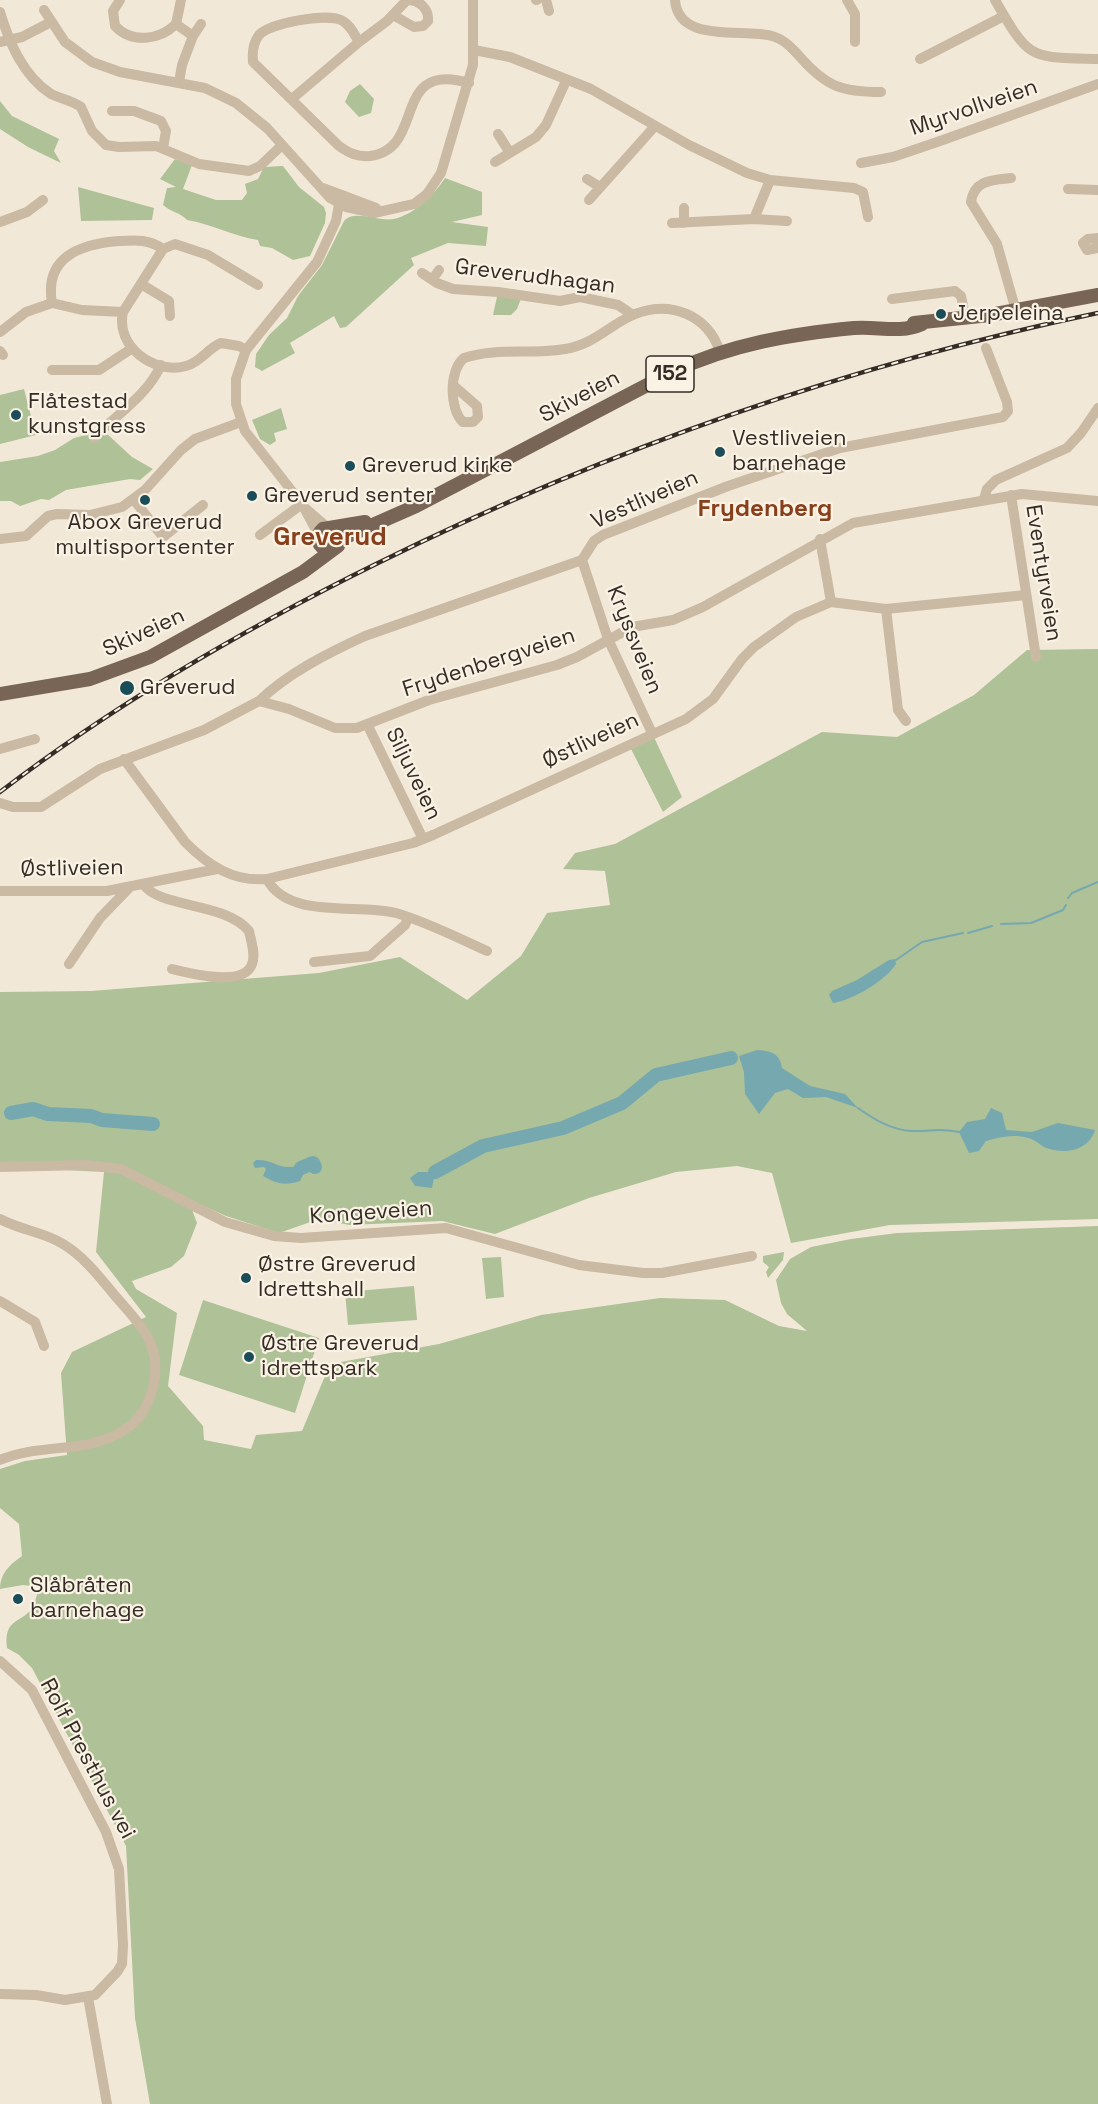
<!DOCTYPE html>
<meta charset="utf-8">
<style>
body{margin:0}
canvas{display:block;background:#f2e8d8}
</style>
<canvas width="1098" height="2104"></canvas>
<script>
const c = document.querySelector('canvas').getContext('2d');
c.lineJoin = 'round';
function fillPath(path, color) { c.fillStyle = color; c.fill(path, 'evenodd'); }
function stroke(path, color, width, dash) { c.strokeStyle = color; c.lineWidth = width; c.lineCap = dash ? 'butt' : 'round'; c.setLineDash(dash || []); c.stroke(path); }
function drawText(font, color, halo, rows, align = 'center') {
  c.font = font + ' "Space Grotesk",sans-serif'; c.lineWidth = 4.5; c.setLineDash([]); c.textBaseline = 'middle'; c.strokeStyle = halo; c.fillStyle = color; for (const [text, x, y, turn = 0] of rows) {
    c.save(); c.translate(x, y); c.rotate((+turn || 0) * Math.PI / 180); c.textAlign = isNaN(turn) ? turn : align; if (halo) c.strokeText(text, 0, 0); c.fillText(text, 0, 0); c.restore();
  }
}
fillPath(new Path2D(`
 M360,84L374,99L371,113L359,117L345,102L350,91Z
 M0,101L12,116L59,139L54,151L61,163L28,147L0,129Z
 M175,159L192,165L183,189L216,200H242L247,193L245,184L258,179L264,167L283,166L299,187L324,207L326,213L325,223L310,256L293,260L272,248L260,246L258,240C233,236 211,224 187,220C179,212 171,212 163,205L167,188L176,187L160,179Z
 M445,178L482,192V215L452,222L488,227L486,246L448,243L411,258L414,265L346,327L340,328L334,316L290,343L295,353L262,371L255,367L256,354L269,335L287,318L298,296L322,265L344,221C355,209 377,222 394,219C415,214 434,195 445,178Z
 M78,187L154,208L152,220L81,221Z
 M498,292L522,296L517,309L511,315H493Z
 M24,389L36,435L0,444V395Z
 M281,408L287,429L274,433L276,441L270,445L260,439L252,420Z
 M97,432H105L132,457L153,469L140,480L130,479L66,490L49,500L41,499L20,506L11,501H0V462L38,456L55,450L74,438Z
 M1098,649V1219L890,1225L791,1243L772,1173L737,1166L676,1172L589,1198L495,1234L442,1221L349,1225L319,1219L279,1233L226,1216L188,1199L197,1223L184,1256L171,1267L132,1281L136,1289L177,1313L168,1386L203,1426L204,1440L251,1449L256,1435L302,1431L330,1364L439,1344L541,1315L660,1298L725,1300L779,1326L807,1331L787,1314L781,1303L776,1280L790,1259L811,1247L851,1239L897,1233L1098,1226V2104H150L135,2018L126,1846L32,1668L19,1655L7,1648C3,1616 24,1624 33,1606C36,1601 37,1593 39,1587L23,1585L0,1589C0,1574 9,1565 22,1556L19,1524L0,1508V1469L25,1461L67,1455L61,1373L72,1352L146,1317L96,1252L104,1172L27,1168L0,1170V992L91,991L319,973L400,957L467,1000L521,956L547,913L610,905L605,871L563,869L575,853L615,844L822,732L897,737L974,695L1027,650Z
 M652,733L682,797L663,812L629,745Z
 M784,1252L783,1260L768,1278L766,1272L769,1267L763,1262V1256Z
 M501,1257L504,1297L486,1299L482,1258Z
 M414,1286L417,1320L348,1325L345,1292Z
 M203,1300L319,1338L295,1413L179,1375Z`), '#afc197');
fillPath(new Path2D(`
 M889,960L895,959L896,964C885,981 853,1000 833,1003L829,995L832,991L857,980Z
 M757,1050C771,1051 780,1053 782,1068L810,1086L845,1094L858,1108L826,1097L803,1098L788,1089L775,1093L759,1114L745,1094L744,1072L739,1056Z
 M991,1108L1002,1113L1006,1130L1032,1132L1058,1123L1095,1130C1088,1152 1063,1155 1044,1147C1039,1144 1034,1139 1028,1138C1014,1134 1000,1137 986,1141L979,1151L969,1153L959,1132L967,1122L985,1119Z
 M256,1160C275,1159 279,1172 301,1165L304,1173L300,1181C285,1186 277,1184 263,1176L266,1169L264,1167L255,1168L253,1163Z
 M418,1172H435L432,1188L415,1186L410,1178Z`), '#76a8b0');
stroke(new Path2D(`
 M1068,898L1072,893L1098,882
 M1001,924L1031,923L1063,910L1066,905
 M968,933L992,926
 M896,960L922,942L963,933
 M858,1108C873,1119 892,1130 911,1131C931,1132 936,1127 959,1132`), '#76a8b0', 2);
stroke(new Path2D(`
 M11,1113L33,1109L48,1114L91,1116L102,1120L153,1124
 M301,1168L313,1163L315,1167
 M435,1172L483,1146L563,1128L622,1103L656,1075L731,1058`), '#76a8b0', 14);
stroke(new Path2D(`
 M120,0L113,11L115,26C132,44 160,40 176,24L181,0
 M536,0H537
 M546,0L549,11
 M675,0C678,44 743,28 772,36C784,39 793,49 801,58C827,87 842,92 881,92
 M847,0L855,14V42
 M995,0C1030,61 1029,57 1098,59
 M44,10L65,42L92,62L120,72L205,88L236,103L267,128L330,198L346,207L374,213L414,204L427,194L441,173L473,65V0
 M0,12C9,42 23,76 51,94C61,99 72,100 81,107L92,131L106,145L119,147L156,146L199,164L249,171L260,166L282,145
 M393,15L414,27L423,26L428,21C429,8 419,0 407,0L387,21L359,42C354,34 350,24 341,20C326,13 270,23 259,35C253,43 252,52 253,62L339,146C349,153 357,157 370,156C427,149 390,60 469,83
 M176,24L193,36L182,65L179,82
 M193,36L201,24
 M0,42L22,37L51,22
 M474,50L510,57L591,89L689,145L747,173L770,180L854,188L863,192L868,217
 M920,59L1004,16
 M293,98L359,42
 M112,111H134L161,121L166,131L163,148
 M498,134L510,153
 M495,162L536,137L546,125L566,81
 M861,163L893,157L943,140L1098,84
 M1011,178C992,180 974,180 971,202L997,244L1016,311
 M587,179L600,187
 M323,188L376,208
 M1068,189L1098,190
 M589,200L655,126
 M684,208V223
 M754,219L770,180
 M0,222L27,212L43,200
 M672,223L754,219L787,221
 M1098,238L1088,239L1083,243L1087,250L1098,248
 M422,273L437,283L453,289L498,292L560,301L580,297L618,305L633,315
 M432,280L439,270
 M141,284L169,301L170,316
 M892,299L955,291L961,296L964,310
 M52,303C44,257 80,244 119,241C136,240 149,239 163,249
 M0,332L26,312L52,303L82,310L123,312
 M246,350L239,346L221,343C208,348 201,362 186,366C154,375 115,346 123,312L163,249L175,244L208,255L258,285
 M0,351L3,355
 M52,370H99L131,349
 M454,386L477,406L478,417L473,422H463C449,409 449,370 464,358C497,347 532,355 565,349C595,344 609,325 635,314C671,300 708,315 720,352
 M94,438C117,414 147,396 161,365
 M1011,495L1036,657
 M984,499L987,489L996,480L1067,448L1081,433L1098,408
 M134,500L163,537L203,505
 M305,508L327,527
 M318,534L302,504L245,431L236,404V379L246,350L317,262L336,221L339,204L346,197
 M260,535L302,504
 M0,539L26,536L48,516L57,514L90,515L122,507L145,490L181,450L195,439L241,422
 M820,539L831,602
 M582,560L608,639L652,733
 M886,609L898,710L906,721
 M259,701C288,673 328,653 365,636L582,560L594,541L603,535L728,486L840,448L1003,417L1008,411L1007,402L986,348
 M368,726L423,839
 M0,749L35,739
 M124,759L185,842C209,866 233,882 267,879L413,843L433,835L686,719L713,699L742,659L754,647L796,617L831,602L886,609L1026,595
 M0,803L13,807H41L100,769L204,730L259,701L289,709L335,728H357L429,700L557,665L577,657L632,627L673,620L703,607L853,523L1022,494L1098,501
 M267,879C288,920 359,903 396,913C427,922 458,938 487,951
 M144,885C160,908 225,902 249,931C251,941 256,955 252,964C244,988 189,973 172,969
 M0,891H107L217,869
 M314,962L370,956L405,925L408,918
 M69,964L100,918L129,888
 M0,1167L88,1165L121,1169L225,1222L274,1236L301,1238L446,1228L579,1265L643,1273H662L752,1256
 M0,1219C20,1230 44,1232 63,1244C83,1256 97,1274 112,1292C125,1308 141,1323 150,1342C163,1372 151,1414 123,1431C86,1454 39,1443 0,1460
 M0,1301L35,1322L44,1346
 M0,1661L32,1690L106,1832L119,1869L123,1945L122,1964L117,1972L95,1995L65,2000L36,1995L0,1994
 M88,1997L107,2104`), '#cab9a3', 10);
stroke(new Path2D(`
 M914,323L990,315L1098,295
 M341,539L416,506L674,371C732,344 791,334 854,328C878,326 899,334 922,324
 M329,550C317,547 315,536 323,529L365,522
 M0,694L90,679L150,657L303,572L338,546L341,536L334,528`), '#786556', 14);
const rail = new Path2D(`
 M0,792C118,702 246,628 378,563C607,450 848,365 1098,313`);
stroke(rail, '#352c26', 4.5);
stroke(rail, '#faf2e4', 2, [7]);
for (const [x, y, r, color] of [
 [941,314,6,"#1a4d58"],
 [16,415,6,"#1a4d58"],
 [720,452,6,"#1a4d58"],
 [350,466,6,"#1a4d58"],
 [252,496,6,"#1a4d58"],
 [145,500,6,"#1a4d58"],
 [127,688,8,"#1a4d58"],
 [246,1278,6,"#1a4d58"],
 [249,1357,6,"#1a4d58"],
 [18,1599,6,"#1a4d58"]
]) { const dot = new Path2D(); dot.arc(x, y, r, 0, 2 * Math.PI); c.fillStyle = color; c.fill(dot); stroke(dot, '#faf2e4', 2); }
for (const [x, y, w] of [
 [670,374,48]
]) { const box = new Path2D(); box.roundRect(x - w / 2, y - 18, w, 36, 4.5); c.fillStyle = '#faf2e4'; c.fill(box); stroke(box, '#352c26', 1.5); }
drawText('bold 21px', '#352c26', null, [
 ["152",670,374]
]);
drawText('22px', '#352c26', '#faf2e4', [
 ["Myrvollveien",974,108,-19],
 ["Greverudhagan",535,277,7],
 ["Skiveien",580,397,-28],
 ["Vestliveien",645,500,-24],
 ["Eventyrveien",1043,573,81],
 ["Skiveien",144,633,-25],
 ["Kryssveien",634,640,68],
 ["Frydenbergveien",489,663,-18],
 ["Østliveien",591,741,-25],
 ["Siljuveien",413,774,64],
 ["Østliveien",72,869,-1],
 ["Kongeveien",371,1213,-4],
 ["Rolf Presthus vei",87,1759,62]
]);
drawText('22px', '#352c26', '#faf2e4', [
 ["Jerpeleina",953,314],
 ["Flåtestad",28,402],
 ["kunstgress",28,427],
 ["Vestliveien",732,439],
 ["barnehage",732,464],
 ["Greverud kirke",362,466],
 ["Greverud senter",264,496],
 ["Abox Greverud",145,523,"center"],
 ["multisportsenter",145,548,"center"],
 ["Greverud",140,688],
 ["Østre Greverud",258,1265],
 ["Idrettshall",258,1290],
 ["Østre Greverud",261,1344],
 ["idrettspark",261,1369],
 ["Slåbråten",30,1586],
 ["barnehage",30,1611]
], 'left');
drawText('bold 24px', '#87401b', '#faf2e4', [
 ["Frydenberg",765,509]
]);
drawText('bold 26px', '#87401b', '#faf2e4', [
 ["Greverud",330,538]
]);
</script>
